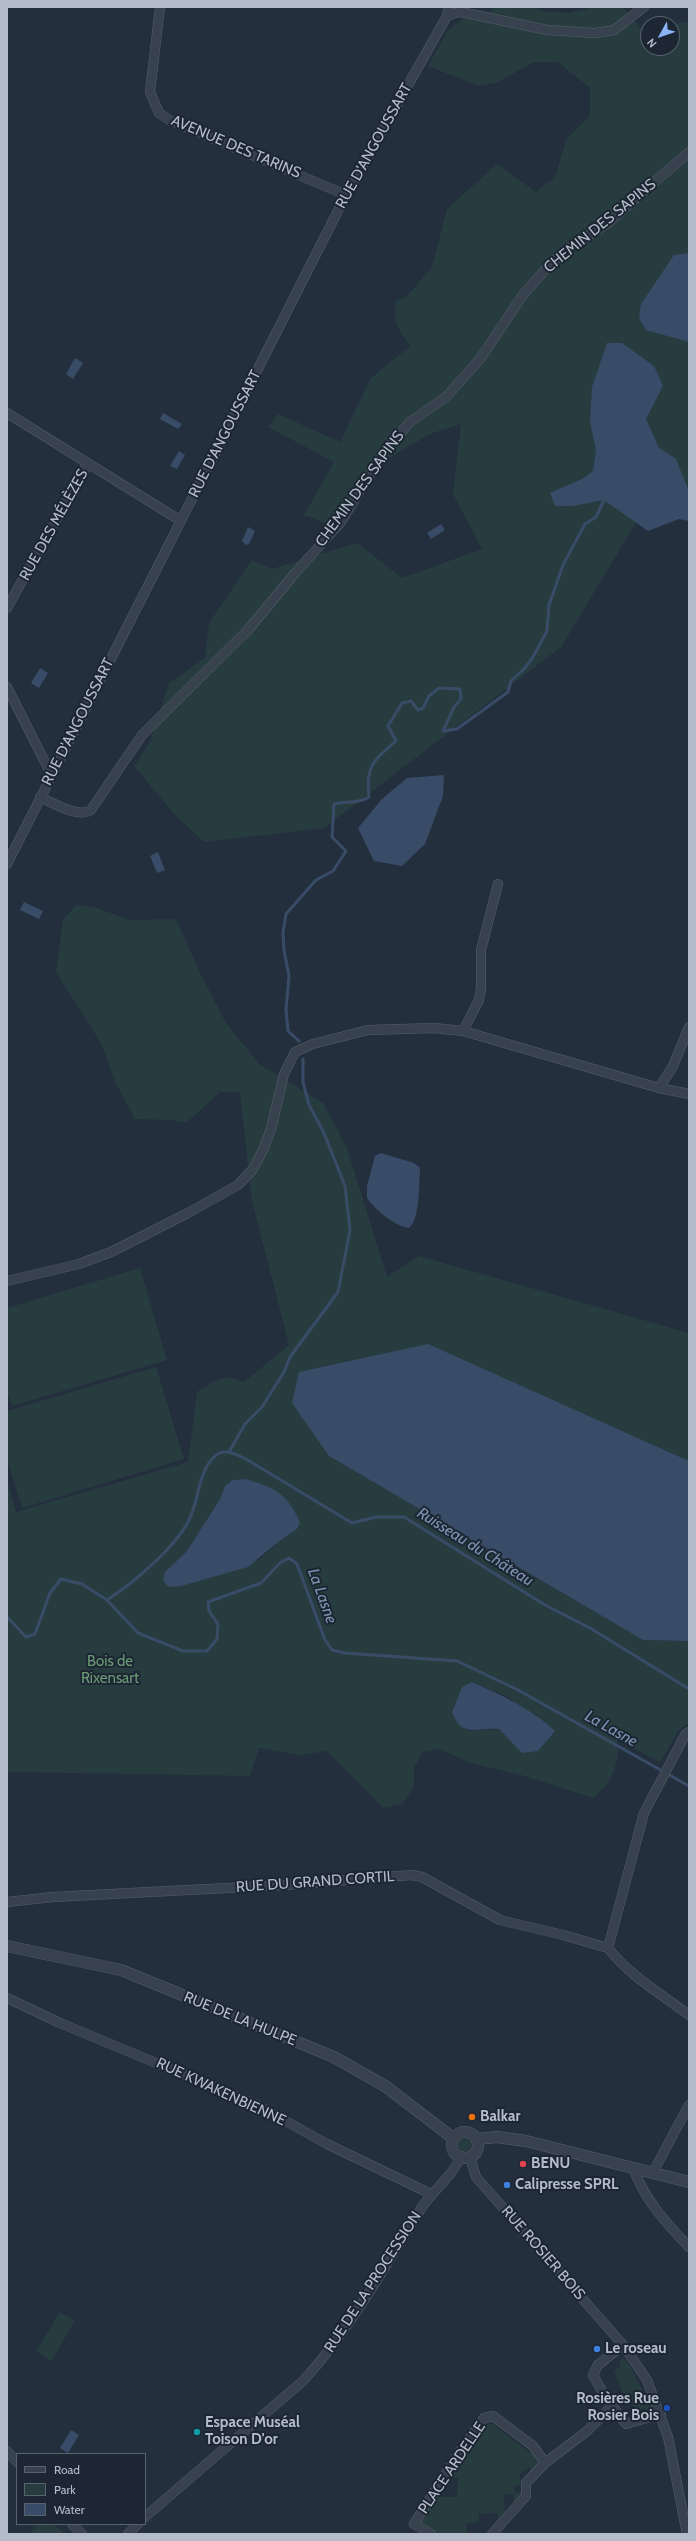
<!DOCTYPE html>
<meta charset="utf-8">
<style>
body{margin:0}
#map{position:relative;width:696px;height:2541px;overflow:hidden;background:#242f3e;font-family:Cabin,sans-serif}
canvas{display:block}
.frame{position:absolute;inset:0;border:8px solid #b4bcc9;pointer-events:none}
.legend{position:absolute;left:16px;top:2453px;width:130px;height:72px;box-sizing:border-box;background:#1d2633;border:1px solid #59626f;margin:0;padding:5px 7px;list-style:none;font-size:12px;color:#b4bcc9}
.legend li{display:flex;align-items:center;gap:8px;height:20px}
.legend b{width:20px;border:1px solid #59626f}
.north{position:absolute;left:640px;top:16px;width:40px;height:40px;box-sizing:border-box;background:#1d2633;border:1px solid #59626f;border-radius:50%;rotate:230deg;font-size:11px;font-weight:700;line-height:16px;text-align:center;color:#b4bcc9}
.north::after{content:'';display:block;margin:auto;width:14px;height:18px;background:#8ab4f8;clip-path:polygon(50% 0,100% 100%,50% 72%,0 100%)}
</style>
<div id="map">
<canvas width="696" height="2541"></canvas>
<div class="frame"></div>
<ul class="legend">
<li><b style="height:5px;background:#38414e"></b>Road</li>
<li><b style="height:11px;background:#263c3f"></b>Park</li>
<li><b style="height:11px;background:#394c67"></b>Water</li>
</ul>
<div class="north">N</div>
</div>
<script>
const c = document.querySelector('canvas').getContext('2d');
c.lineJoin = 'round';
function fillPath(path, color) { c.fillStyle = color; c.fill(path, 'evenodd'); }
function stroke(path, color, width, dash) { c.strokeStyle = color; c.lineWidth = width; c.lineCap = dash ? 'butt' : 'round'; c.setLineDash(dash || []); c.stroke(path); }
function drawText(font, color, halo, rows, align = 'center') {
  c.font = font + ' Cabin,sans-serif'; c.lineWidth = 4; c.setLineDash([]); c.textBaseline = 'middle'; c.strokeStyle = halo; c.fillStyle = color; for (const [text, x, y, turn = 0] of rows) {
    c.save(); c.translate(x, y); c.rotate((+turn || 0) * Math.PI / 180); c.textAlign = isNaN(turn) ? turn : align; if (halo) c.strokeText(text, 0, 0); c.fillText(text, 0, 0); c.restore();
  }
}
fillPath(new Path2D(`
 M494,7H538L541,11L569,13L594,7H623L641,28L648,27V48H672V24L689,22V511L652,496L561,647L324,828L204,842L176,816L134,766L149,744L169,683L205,658L209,623L252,560L272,569L357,543L402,578L482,549L453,494L461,424L430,434L386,460L338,528L304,515L334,462L268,427L278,414L340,442L371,378L410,346C399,330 392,321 396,301L407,296L432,267L447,209L497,164L536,192L555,177L566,140L590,115V88L558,62H533L499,82L479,86L428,66L448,30L468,15L490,13Z
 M76,905L94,907L130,920L176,919L199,971L226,1023L259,1064L323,1103L347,1148L387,1277L419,1256L689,1333V1461L428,1345L329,1456L643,1640L689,1641V1723L678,1731L660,1762L618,1740C619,1764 613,1782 593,1798L521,1775L470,1763L440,1749L423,1752L414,1768V1787L402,1804L383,1808L327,1751L300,1755L259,1748L250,1776L7,1772V1481L16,1512L188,1462L197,1392C211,1382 228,1371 243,1383L289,1345L252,1201L240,1092H220L186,1123L170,1120L135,1119L116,1084L101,1043L56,972L63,920ZM245,1479L262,1484L297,1529L278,1542L259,1560L165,1572L187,1551L220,1499L225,1486L232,1480ZM472,1682L508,1697L523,1709L538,1715L507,1737L499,1729L468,1731L452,1712L462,1687Z
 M140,1268L167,1360L12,1406L7,1390V1308Z
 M156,1367L184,1459L22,1508L7,1459V1411Z
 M459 2145a6 6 0 1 1 12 0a6 6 0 1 1-12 0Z
 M60,2312L75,2321L51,2361L36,2351Z
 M623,2358L630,2366L653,2411L648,2413L645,2408L639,2411L624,2396L614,2372L621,2365L620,2360Z
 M490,2423L498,2425L496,2427L535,2456L538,2467L531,2474L529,2467L519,2475L522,2484L514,2486L515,2493H521V2497L518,2501H514V2494L504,2495L505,2515L499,2521L497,2513L478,2514L479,2522L466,2523L467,2534H474H436L418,2523L436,2497H457L458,2478H451V2475L486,2426Z
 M38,2524H53L65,2534H29Z`), '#263c3f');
fillPath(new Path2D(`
 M689,253V342L646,330L639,318L641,304L674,255Z
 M607,343H622L654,366L663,386L646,419L659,448L676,459L689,491V521L679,519L648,531L604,500L573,506H555L550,493L584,478L593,471L596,450L590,422L592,387Z
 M75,358L83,363L73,379L66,374Z
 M163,413L182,424L178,429L160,419Z
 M179,451L185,455L177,469L170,466Z
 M441,524L445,530L431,539L427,533Z
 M248,527L255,531L249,544L246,545L242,541Z
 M40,668L48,673L39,688L31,683Z
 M444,775L443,796L425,844L402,866L374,861L358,828L382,799L407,778Z
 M158,852L165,870L157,873L150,856Z
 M24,902L43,911L39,919L20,910Z
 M381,1153L414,1163L420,1168C419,1183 420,1219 409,1228C395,1226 375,1210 367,1198V1186L375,1156Z
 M428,1344L689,1461V1641L643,1640L329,1456L292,1403L299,1372Z
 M245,1479C275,1487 288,1494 300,1523L297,1529L278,1542L248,1567L181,1586L168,1587L163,1580L165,1572L187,1551L220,1499L225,1486L232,1480Z
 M472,1682C502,1695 532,1709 555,1731L538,1751L522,1753L499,1729C477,1727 462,1739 452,1712L462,1687Z
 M71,2430L79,2435L68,2453L60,2448Z`), '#394c67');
stroke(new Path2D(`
 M299,1041L288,1031L286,1010L289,976L284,950L283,932L286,914L316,880L333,871L346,851L332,837L334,804C346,801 359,804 369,797C365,766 374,760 396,741L388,726L402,703L411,701L418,710L423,708L429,696L439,688L460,689L461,699L454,707L443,731L457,729L508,692L511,681L524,669L533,657L547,631L549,605L563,565L585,524L596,517L604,500
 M229,1452L245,1424L262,1407L284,1372L290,1357L338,1292L350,1230L345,1186L324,1133L309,1105L303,1082V1059
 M107,1600C132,1584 176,1547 189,1520C200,1498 197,1473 215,1456C224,1447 237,1455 246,1459L352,1523L376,1517H404L545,1605L590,1628L689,1689
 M7,1617L26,1637L35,1634L50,1593L61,1579L82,1584L107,1600L138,1633L183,1651H207L217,1639L218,1624L209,1611L208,1602L261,1583L280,1563L289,1558L297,1564L325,1640L332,1650L345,1653L457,1661L518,1690L689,1786`), '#394c67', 3);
const minor = new Path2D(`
 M160,7L150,92L159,113L169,120L346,195
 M447,16L459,12L466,13L547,30L595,33L614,30L644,7
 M7,413L181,521
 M7,608L88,463
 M7,687L51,774
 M40,797C52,802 78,819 91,810L142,735L248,630L296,572L341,522L384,452L410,422L447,396L480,359L522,296L550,264L571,247L608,223L689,152
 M7,864L346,195L447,16L449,7
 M463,1031L479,1000L481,988V950L498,884
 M659,1088L673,1066L689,1027
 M7,1281L79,1264L111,1252L188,1213L238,1185L253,1169L263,1150L271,1129L284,1074L295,1052L313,1044L368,1030L434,1028L463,1031L659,1088L689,1094
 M7,1902L53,1897L285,1885L412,1875L422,1877L500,1920L563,1935L608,1948
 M608,1948L644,1813L685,1735L689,1732
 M608,1948C631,1977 660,1993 689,2015
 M7,1998L60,2023L257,2105L327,2144L431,2194
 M470,2157L476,2177L623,2345L647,2380L668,2437L687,2534
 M633,2167C644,2199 666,2223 689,2247
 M653,2172L689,2105
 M623,2345L598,2365L593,2375L606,2398L626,2424L661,2414
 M7,2451L17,2462
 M145,2517L304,2380C351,2328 385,2266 422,2207C434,2189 453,2176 461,2156
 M72,2524L82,2534
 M128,2534L138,2524
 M431,2534L414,2524L458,2454L484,2418L493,2416L533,2446L545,2463
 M492,2534L526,2496V2483L545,2463L586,2432L612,2406`);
const tertiary = new Path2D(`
 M7,1946L121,1970L334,2057L385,2086L453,2138
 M452 2145a13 13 0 1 1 26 0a13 13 0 1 1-26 0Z
 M477,2139L497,2137L526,2141L689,2182`);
stroke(minor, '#565f6c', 10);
stroke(tertiary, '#565f6c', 12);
stroke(minor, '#38414e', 9);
stroke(tertiary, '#38414e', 11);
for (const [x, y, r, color] of [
 [472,2117,4,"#e8710a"],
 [523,2164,4,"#e0444e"],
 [507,2185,4,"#3f7fe0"],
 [597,2349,4,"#3f7fe0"],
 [667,2408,4,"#1a4fb4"],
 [197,2432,4,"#0f9aa8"]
]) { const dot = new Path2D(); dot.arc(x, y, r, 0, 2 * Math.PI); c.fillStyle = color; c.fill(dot); stroke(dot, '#1d2633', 1.5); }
drawText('15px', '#b4bcc9', '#1d2633', [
 ["RUE D'ANGOUSSART",374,146,-61],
 ["AVENUE DES TARINS",236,147,23],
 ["CHEMIN DES SAPINS",600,226,-39],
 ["RUE D'ANGOUSSART",225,434,-63],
 ["CHEMIN DES SAPINS",360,489,-54],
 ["RUE DES MÉLÈZES",54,525,-61],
 ["RUE D'ANGOUSSART",78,722,-63],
 ["RUE DU GRAND CORTIL",315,1882,-4],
 ["RUE DE LA HULPE",240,2019,22],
 ["RUE KWAKENBIENNE",221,2092,25],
 ["RUE ROSIER BOIS",543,2253,49],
 ["RUE DE LA PROCESSION",373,2282,-57],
 ["PLACE ARDELLE",452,2468,-56]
]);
drawText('15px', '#6b9a76', '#1d2633', [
 ["Bois de",110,1662],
 ["Rixensart",110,1679]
]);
drawText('bold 15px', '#b4bcc9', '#1d2633', [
 ["Balkar",480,2117],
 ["BENU",531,2164],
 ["Calipresse SPRL",515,2185],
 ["Le roseau",605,2349],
 ["Rosières Rue",659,2399,"right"],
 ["Rosier Bois",659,2416,"right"],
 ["Espace Muséal",205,2423],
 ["Toison D'or",205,2440]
], 'left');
drawText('italic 16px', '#7c92b1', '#1d2633', [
 ["Ruisseau du Château",475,1547,32],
 ["La Lasne",322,1596,70],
 ["La Lasne",611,1729,29]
]);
</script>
